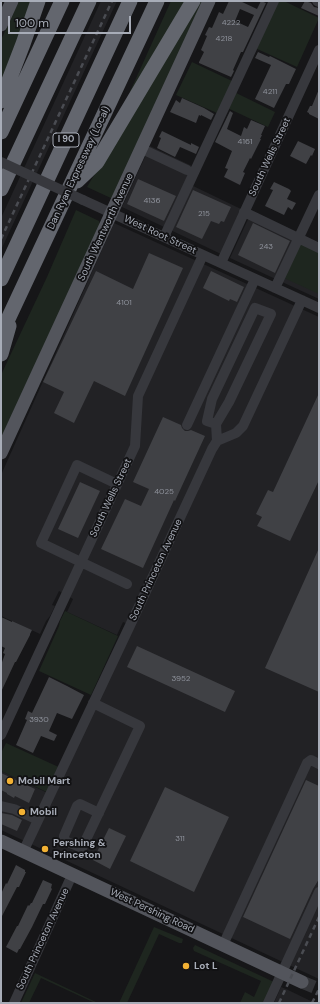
<!DOCTYPE html>
<style>
body{margin:0}
#map{position:relative;width:320px;height:1004px;overflow:hidden;background:#161618;font-family:"DM Sans",sans-serif}
canvas{display:block}
.frame{position:absolute;inset:0;border:2px solid #a8adb8;pointer-events:none}
.scale{position:absolute;left:8px;top:16px;width:123px;height:18px;box-sizing:border-box;border:2px solid #a8adb8;border-top:0;padding-left:5px;font-size:12px;line-height:14px;white-space:nowrap;color:#a8adb8;-webkit-text-stroke:3px #111113;paint-order:stroke}
</style>
<div id="map">
<canvas width="320" height="1004"></canvas>
<div class="frame"></div>
<div class="scale">100 m</div>
</div>
<script>
const c = document.querySelector('canvas').getContext('2d');
c.lineJoin = 'round';
function fillPath(path, color) { c.fillStyle = color; c.fill(path, 'evenodd'); }
function stroke(path, color, width, dash) { c.strokeStyle = color; c.lineWidth = width; c.lineCap = dash ? 'butt' : 'round'; c.setLineDash(dash || []); c.stroke(path); }
function drawText(font, color, halo, rows, align = 'center') {
  c.font = font + ' "DM Sans",sans-serif'; c.lineWidth = 3.5; c.setLineDash([]); c.textBaseline = 'middle'; c.strokeStyle = halo; c.fillStyle = color; for (const [text, x, y, turn = 0] of rows) {
    c.save(); c.translate(x, y); c.rotate((+turn || 0) * Math.PI / 180); c.textAlign = isNaN(turn) ? turn : align; if (halo) c.strokeText(text, 0, 0); c.fillText(text, 0, 0); c.restore();
  }
}
fillPath(new Path2D(`
 M101,1H117L1,250V218Z
 M150,146L196,168L189,184L241,209L221,254L122,207Z
 M250,215L319,248V299L230,258Z
 M114,223L319,317V979L1,830V771L50,794L130,625L123,622L117,635L67,612L73,599L59,591L52,605L55,606L50,616L46,621L40,634L1,616V475Z
 M281,987L286,989L315,1003H274Z`), '#222225');
fillPath(new Path2D(`
 M19,1H32L1,89V40Z
 M171,1H188L128,96Z
 M198,1H204L113,199L87,187Z
 M277,1H284L319,18L297,67L255,48Z
 M192,62L232,81L228,89L275,112L268,127L221,105L217,113L176,95Z
 M76,210L99,221L100,225L1,438V375L47,277Z
 M300,243L319,252V294L284,278Z
 M65,611L118,636L91,695L39,671L59,626L60,621Z
 M6,743L63,769L51,794L1,771V753Z
 M154,927L183,939L182,943H179L159,934L127,1003H119Z
 M195,945L274,982L264,1003H240L245,992L254,997L261,981L194,951L193,948Z
 M35,973L98,1003H95L41,978L29,1003H21Z`), '#1e261f');
fillPath(new Path2D(`
 M229,1H240L257,9L261,1L266,3L243,52H241L233,70L234,71L231,77L199,63V62L204,52L201,50L207,36L205,35L209,27L212,28L219,12L223,14ZM240,9L254,15L248,27L235,21Z
 M305,1L311,3L314,7L319,8V16L301,8Z
 M258,52L269,57L270,56L296,69L289,84H286L274,108L255,99L271,65L255,58Z
 M319,89V119L309,114V113L307,112L310,106H312Z
 M182,98L204,108L214,114L211,120L201,115V116L199,115L196,123L170,112L176,100L180,103Z
 M230,111L233,113L227,129L241,136L244,127L247,129L251,120L265,126L261,135H262L260,139H261L251,159L250,158L243,172L245,173L240,185L224,177L228,169L225,168L232,151L215,142Z
 M162,131L191,145V143L199,147L196,154L180,147L175,157L157,148L161,138L159,137Z
 M298,141L315,149L312,156L311,155L306,164L290,156Z
 M138,179L176,196L164,221L127,204Z
 M274,182L289,189L291,191L287,199L296,203L292,210L288,207L284,215L265,206L273,190L270,189Z
 M193,190L231,207L224,222L221,221L219,224L211,221L202,239L176,227Z
 M253,223L290,241L275,273L238,255Z
 M149,253L183,268L125,396L94,381L74,423L54,413L64,392L43,382L96,271L133,289Z
 M211,271L244,287L237,302L230,299L229,301L203,288Z
 M319,393V480L290,541L257,526L262,517L256,514L268,490L273,492Z
 M163,417L181,425L182,428L185,431H188L191,430L205,436L175,501L174,500L143,568L101,549L125,499L141,506L149,489L133,482Z
 M80,482L100,491L78,538L58,529Z
 M319,548V692L265,668Z
 M1,617L12,622V621L32,630L30,634V635L16,662H15L1,692V665L5,654L3,653L5,648L1,646Z
 M137,646L235,691L225,712L127,667Z
 M49,677L67,686L84,695L72,719L57,713L49,731L57,735L54,741L41,736L33,753L16,745L27,720L25,719L28,711L32,713Z
 M1,773L35,789L29,803L15,796L14,798L7,794V793L1,790Z
 M306,780L319,786V879L313,889L290,939L243,917Z
 M165,787L229,817L194,892L130,861Z
 M1,813L12,815L22,820L17,831L1,824Z
 M109,828L126,836L110,869L93,860Z
 M16,865L25,870V872H26L19,887H17L1,918V894L6,883L7,884Z
 M43,880L52,884L51,888L52,889L45,904H43L32,927L20,949H19L17,953L6,947L17,926H18L28,905L29,906L31,903H32Z`), '#404145');
stroke(new Path2D(`
 M302,982L319,989`), '#333438', 13, [13, 6]);
stroke(new Path2D(`
 M317,1L319,2
 M142,149L187,170
 M83,200L319,308
 M244,212L319,248
 M164,237L274,1
 M221,263L319,50
 M275,288L319,195
 M216,424L207,421L212,399L255,308L271,314L229,402L216,424L217,441
 M187,425L255,279
 M117,484L77,465L41,543L127,584
 M93,703L140,726L82,848L65,841L64,836L77,806L80,804L99,813
 M1,735L135,446L138,396L203,255
 M1,806L14,809L38,820
 M23,852L134,617L212,449L217,441L236,433L243,426L302,300
 M223,945L307,763L311,760L319,764
 M14,1003L72,875
 M268,1003L319,892`), '#37383d', 10);
stroke(new Path2D(`
 M1,25L12,1
 M1,453L209,1
 M1,841L302,982`), '#53555c', 13);
stroke(new Path2D(`
 M1,101L23,44L38,1
 M1,132L62,1
 M77,181L97,162L193,1
 M1,189L89,1
 M1,279L130,1
 M1,334L157,1
 M1,354L9,326`), '#63666e', 15);
stroke(new Path2D(`
 M1,239L112,1
 M279,1003L319,917
 M312,1003L319,989`), '#4a4c52', 2.5, [5, 4]);
stroke(new Path2D(`
 M1,162L83,200`), '#37383d', 10);
for (const [x, y, r, color] of [
 [10,781,4,"#f2b134"],
 [22,812,4,"#f2b134"],
 [45,849,4,"#f2b134"],
 [186,966,4,"#f2b134"]
]) { const dot = new Path2D(); dot.arc(x, y, r, 0, 2 * Math.PI); c.fillStyle = color; c.fill(dot); stroke(dot, '#111113', 1.5); }
drawText('8px', '#8e929b', null, [
 ["4222",231,23],
 ["4218",224,39],
 ["4211",270,92],
 ["4161",245,142],
 ["4136",152,201],
 ["215",204,214],
 ["243",266,247],
 ["4101",124,303],
 ["4025",164,492],
 ["3952",181,679],
 ["3930",39,720],
 ["311",180,839]
]);
for (const [x, y, w] of [
 [66,140,26]
]) { const box = new Path2D(); box.roundRect(x - w / 2, y - 7, w, 14, 3); c.fillStyle = '#111113'; c.fill(box); stroke(box, '#a8adb8', 1); }
drawText('bold 9px', '#a8adb8', null, [
 ["I 90",66,140]
]);
drawText('10px', '#a8adb8', '#111113', [
 ["South Wells Street",270,157,-65],
 ["Dan Ryan Expressway (Local)",79,168,-65],
 ["South Wentworth Avenue",106,227,-65],
 ["West Root Street",160,235,25],
 ["South Wells Street",111,498,-65],
 ["South Princeton Avenue",156,570,-65],
 ["West Pershing Road",152,911,25],
 ["South Princeton Avenue",43,939,-65]
]);
drawText('bold 10px', '#a8adb8', '#111113', [
 ["Mobil Mart",18,781],
 ["Mobil",30,812],
 ["Pershing &",53,843],
 ["Princeton",53,855],
 ["Lot L",194,966]
], 'left');
</script>
